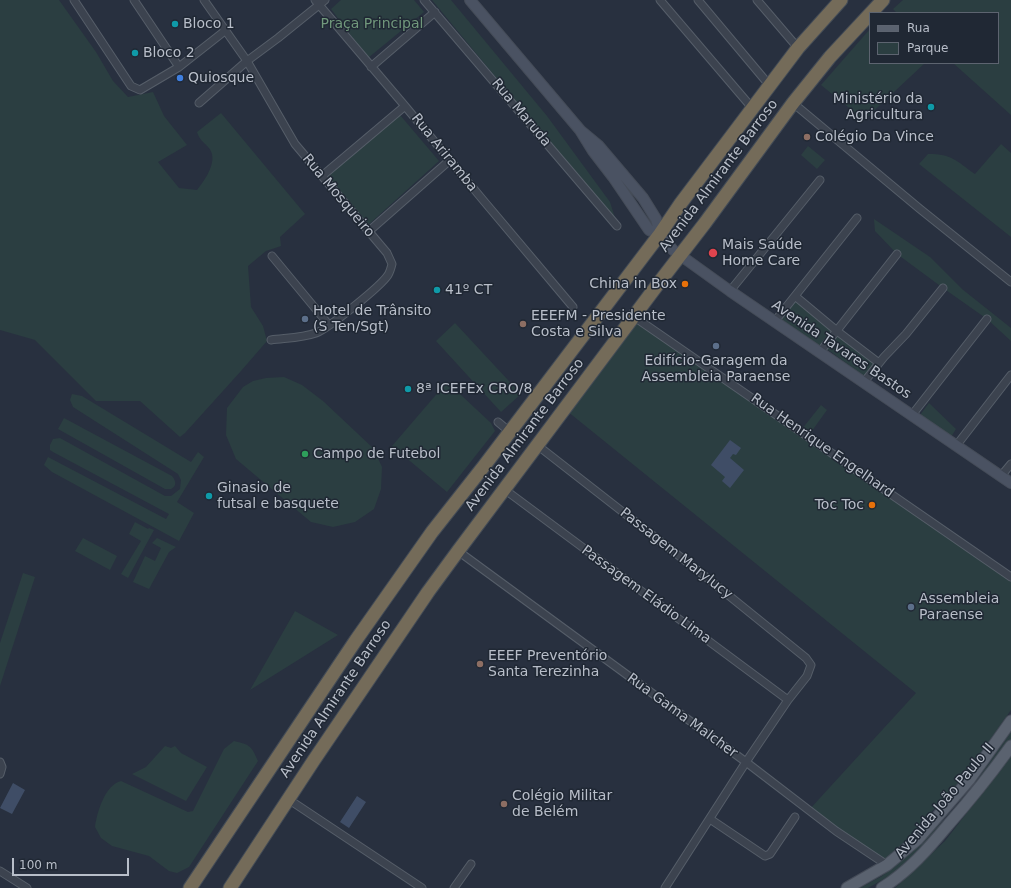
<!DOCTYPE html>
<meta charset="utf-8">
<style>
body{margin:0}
#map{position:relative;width:1011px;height:888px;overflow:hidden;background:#28303f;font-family:"DejaVu Sans",sans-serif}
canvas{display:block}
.legend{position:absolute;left:869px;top:12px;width:130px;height:52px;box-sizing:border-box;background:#202834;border:1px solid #5d6470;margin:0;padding:5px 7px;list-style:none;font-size:12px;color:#b8bec9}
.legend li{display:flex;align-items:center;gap:8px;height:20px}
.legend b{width:20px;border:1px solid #5d6470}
.scale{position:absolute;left:12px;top:858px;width:117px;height:18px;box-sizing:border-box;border:2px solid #b8bec9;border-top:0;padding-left:5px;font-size:12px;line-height:14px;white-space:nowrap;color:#b8bec9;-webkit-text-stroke:3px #202834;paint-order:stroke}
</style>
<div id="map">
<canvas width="1011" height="888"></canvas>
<ul class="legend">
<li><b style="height:5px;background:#5a626f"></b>Rua</li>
<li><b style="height:11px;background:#2b3e41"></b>Parque</li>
</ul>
<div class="scale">100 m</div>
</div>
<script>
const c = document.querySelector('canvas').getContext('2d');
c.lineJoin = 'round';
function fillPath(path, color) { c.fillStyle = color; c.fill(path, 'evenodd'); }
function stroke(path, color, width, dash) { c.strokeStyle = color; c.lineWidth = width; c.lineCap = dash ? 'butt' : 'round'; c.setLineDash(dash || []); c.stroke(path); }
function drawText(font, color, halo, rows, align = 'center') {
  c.font = font + ' "DejaVu Sans",sans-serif'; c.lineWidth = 3; c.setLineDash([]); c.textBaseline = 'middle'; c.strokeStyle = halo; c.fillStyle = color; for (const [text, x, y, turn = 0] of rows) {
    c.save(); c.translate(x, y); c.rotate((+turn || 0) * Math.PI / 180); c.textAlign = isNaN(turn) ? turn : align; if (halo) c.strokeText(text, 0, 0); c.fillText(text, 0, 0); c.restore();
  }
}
fillPath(new Path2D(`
 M0,0H59L96,52L113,81L128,97L153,92L164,116L187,145L158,162L179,188L197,190C205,180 220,159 208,147C203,141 200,141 197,132L221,113L305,214L280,237L281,246L266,251L248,266L251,307L263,326L267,341L241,371L185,433L180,437L140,401H96L35,340L0,330Z
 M341,0H414L424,12L368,58L331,9Z
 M432,0H451L547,116L610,202L617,224Z
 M903,0H1011V115L953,63H998V13H897L893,9Z
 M870,29V63H925L864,120L821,85Z
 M400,115L439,161L367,226L328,176Z
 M1001,144L1011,153V237L919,164L928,154C953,154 956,161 975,174Z
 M808,146L825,160L817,169L801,155Z
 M874,219L930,257L962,289L1011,328V341L987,319L943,288L897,254L875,231Z
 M796,300L833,330L820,347L781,319Z
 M632,316L1011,576V710L964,776L885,863L809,810L916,693L562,407Z
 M455,323L521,394L501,412L436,341Z
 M839,334L876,364L864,376L827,349Z
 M284,377L302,385L323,401L373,448L382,467L381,489L374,509L355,522L333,527L311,522L236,459L226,435L227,408L243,387L253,381L266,378Z
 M447,382L491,423L495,431L447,492L392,446Z
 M72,394L82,396L191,462L198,452L204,457L177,502L194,513L179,541L52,472L44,465L48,457L166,519L169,514L53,452L50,450V445L53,439L60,438L165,496H171L180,489L181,480L178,474L73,407L70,400Z
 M929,403L956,429L951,437L920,415Z
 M821,405L827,410L809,435L802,429Z
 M64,418L172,476C176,481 177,486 171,489H165L58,429Z
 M135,522L148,529L149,528L154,530L128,578L121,574L141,541L129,534Z
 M83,538L117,556L110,570L75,551Z
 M157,538L176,547L169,552L149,589L133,582L145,556L155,561L161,548L152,543Z
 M23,573L35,577L0,686V643Z
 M295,611L338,635L250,690Z
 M1011,732V740L968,799L900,870L868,888H860L882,876L904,858L945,819L972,787Z
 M234,741C250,745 251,745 258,761L189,867L177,873L169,871L149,856L112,846L101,838L95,827C97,812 105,785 121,781L188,812L193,811L224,749Z
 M165,746L171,748L175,746L181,753L207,767L186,801L132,774L146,767Z
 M1011,756V888H895L945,841Z`), '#2b3e41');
fillPath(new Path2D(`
 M730,440L741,448L736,455L733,454L730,458L744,470L730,488L722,481L725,477L711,465Z
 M13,783L25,790L12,814L0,808Z
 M357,796L366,802L349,828L340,822Z`), '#3f4d66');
const street = new Path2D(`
 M74,0L131,86L140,90L179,67L226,30
 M134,0L179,67
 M204,0L247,61L295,144L387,253L392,264C391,268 390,272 388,275C381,286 329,328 316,333C302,338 286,338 271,340
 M315,0L405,106L483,200L573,307
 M424,0L617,226
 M660,0L753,109
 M698,0L770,86
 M757,0L798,48
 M371,67L435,12
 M199,103L247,61L278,38L325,0
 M793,103L920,209L1011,282
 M322,176L405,106
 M368,232L450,160
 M272,256L329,325
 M730,291L820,180
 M795,296L837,331L879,363
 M633,316L1011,577
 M775,321L857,218
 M820,352L897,254
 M864,382L884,357L906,334L943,288
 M912,415L987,319
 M498,422L510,432
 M537,445L701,573L806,658L811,665L807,676L788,700L746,762L665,888
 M956,446L1011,375
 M1001,476L1011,464
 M504,489L788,700
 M458,551L746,762L836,831L887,865
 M0,762L2,767L0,774
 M288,799L422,888
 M710,819L765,856L770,854L795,817
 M0,871L27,888
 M454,888L471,864`);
const secondary = new Path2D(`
 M470,0L580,130L593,151L613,177L649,230L660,234
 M580,130L598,145L643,198L656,219L660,234L673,250L730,291L1011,483`);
const primary = new Path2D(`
 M847,888L887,865L918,839L969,780L1011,721
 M882,888C909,871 928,849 948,825C970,800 991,774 1011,746`);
const highway = new Path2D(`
 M190,888L356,640L432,532L484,466L660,234L681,203L798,48L841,0
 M230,888L314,760L428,592L458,551L658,284L705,223L793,103L830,57L883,0`);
stroke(street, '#565e69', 9);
stroke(secondary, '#454c58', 12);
stroke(primary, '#454c58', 13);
stroke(highway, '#434b56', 15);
stroke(street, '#3c434f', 7);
stroke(secondary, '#4a5262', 10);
stroke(primary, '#5a626f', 11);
stroke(highway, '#746b59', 13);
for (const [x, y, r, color] of [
 [175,24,4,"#0f9aa8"],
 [135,53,4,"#0f9aa8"],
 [180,78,4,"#3f7fe0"],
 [931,107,4,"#0f9aa8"],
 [807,137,4,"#8d6e63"],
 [713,253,5,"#e0444e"],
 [685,284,4,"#e8710a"],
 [437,290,4,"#0f9aa8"],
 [305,319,4,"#5c6f8a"],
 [523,324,4,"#8d6e63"],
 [716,346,4,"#5c6f8a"],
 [408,389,4,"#0f9aa8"],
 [305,454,4,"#2e9e5b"],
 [209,496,4,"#0f9aa8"],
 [872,505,4,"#e8710a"],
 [911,607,4,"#5c6f8a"],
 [480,664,4,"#8d6e63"],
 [504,804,4,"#8d6e63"]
]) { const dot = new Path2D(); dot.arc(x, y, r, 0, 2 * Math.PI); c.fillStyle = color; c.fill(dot); stroke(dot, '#202834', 1.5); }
drawText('14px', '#b8bec9', '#202834', [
 ["Bloco 1",183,24],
 ["Bloco 2",143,53],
 ["Quiosque",188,78],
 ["Ministério da",923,99,"right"],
 ["Agricultura",923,115,"right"],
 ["Colégio Da Vince",815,137],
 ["Mais Saúde",722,245],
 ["Home Care",722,261],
 ["China in Box",677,284,"right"],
 ["41º CT",445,290],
 ["Hotel de Trânsito",313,311],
 ["(S Ten/Sgt)",313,327],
 ["EEEFM - Presidente",531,316],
 ["Costa e Silva",531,332],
 ["Edifício-Garagem da",716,361,"center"],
 ["Assembleia Paraense",716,377,"center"],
 ["8ª ICEFEx CRO/8",416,389],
 ["Campo de Futebol",313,454],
 ["Ginasio de",217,488],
 ["futsal e basquete",217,504],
 ["Toc Toc",864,505,"right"],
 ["Assembleia",919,599],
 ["Paraense",919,615],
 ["EEEF Preventório",488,656],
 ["Santa Terezinha",488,672],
 ["Colégio Militar",512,796],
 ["de Belém",512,812]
], 'left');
drawText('14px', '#71987c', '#202834', [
 ["Praça Principal",372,24]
]);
drawText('14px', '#b8bec9', '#202834', [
 ["Rua Maruda",521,113,50],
 ["Rua Ariramba",444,153,51],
 ["Avenida Almirante Barroso",719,176,-53],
 ["Rua Mosqueiro",338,196,50],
 ["Avenida Tavares Bastos",841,350,34],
 ["Avenida Almirante Barroso",525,435,-53],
 ["Rua Henrique Engelhard",822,446,35],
 ["Passagem Marylucy",676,554,38],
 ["Passagem Eládio Lima",646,595,36],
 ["Avenida Almirante Barroso",336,699,-56],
 ["Rua Gama Malcher",682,716,36],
 ["Avenida João Paulo II",945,801,-50]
]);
</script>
